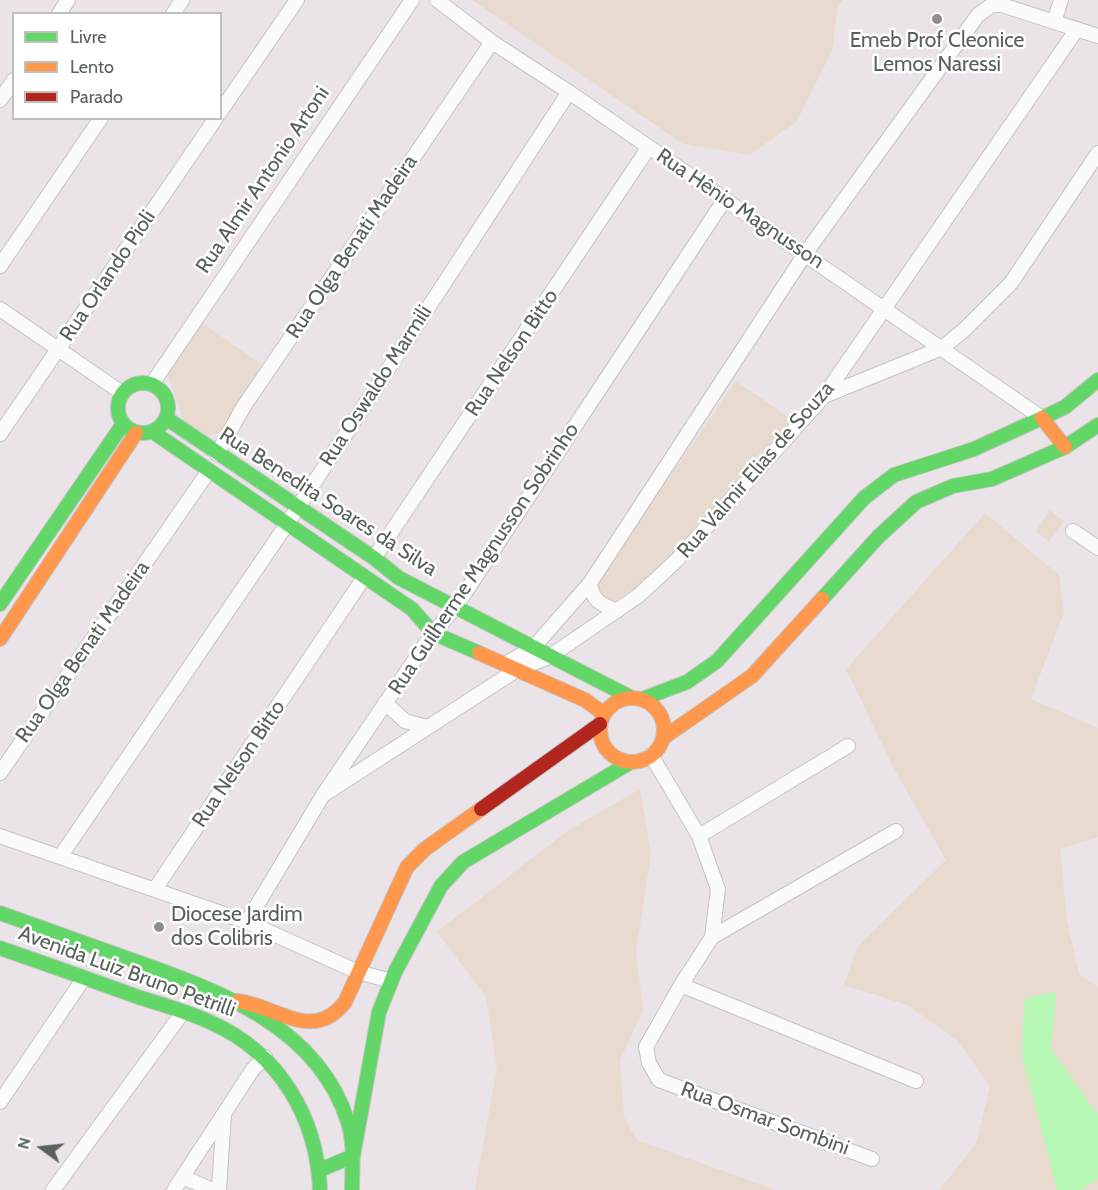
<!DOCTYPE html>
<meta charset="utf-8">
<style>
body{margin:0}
#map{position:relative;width:1098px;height:1190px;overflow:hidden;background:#eae3e8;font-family:Cabin,sans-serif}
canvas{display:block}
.legend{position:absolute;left:12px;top:12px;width:210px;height:108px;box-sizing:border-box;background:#fff;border:2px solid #bdc0bd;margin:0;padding:8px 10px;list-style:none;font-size:18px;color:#59625a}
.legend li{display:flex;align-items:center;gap:12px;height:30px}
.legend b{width:30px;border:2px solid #bdc0bd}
.north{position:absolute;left:12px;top:1118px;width:60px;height:60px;-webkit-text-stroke:4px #fff;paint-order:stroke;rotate:285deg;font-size:16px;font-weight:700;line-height:24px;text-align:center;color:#59625a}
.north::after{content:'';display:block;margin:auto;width:21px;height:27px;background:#59625a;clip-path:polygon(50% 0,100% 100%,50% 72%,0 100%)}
</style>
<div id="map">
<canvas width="1098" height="1190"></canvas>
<ul class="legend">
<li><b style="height:8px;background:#63d668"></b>Livre</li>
<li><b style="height:8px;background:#ff974d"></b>Lento</li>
<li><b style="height:8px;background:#b3261e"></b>Parado</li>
</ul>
<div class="north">N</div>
</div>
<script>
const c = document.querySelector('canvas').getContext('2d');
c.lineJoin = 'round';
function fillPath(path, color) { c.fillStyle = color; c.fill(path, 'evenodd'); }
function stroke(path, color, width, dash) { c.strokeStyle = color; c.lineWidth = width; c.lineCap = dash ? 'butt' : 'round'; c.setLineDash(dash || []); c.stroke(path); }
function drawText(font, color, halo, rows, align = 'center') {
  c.font = font + ' Cabin,sans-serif'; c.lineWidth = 5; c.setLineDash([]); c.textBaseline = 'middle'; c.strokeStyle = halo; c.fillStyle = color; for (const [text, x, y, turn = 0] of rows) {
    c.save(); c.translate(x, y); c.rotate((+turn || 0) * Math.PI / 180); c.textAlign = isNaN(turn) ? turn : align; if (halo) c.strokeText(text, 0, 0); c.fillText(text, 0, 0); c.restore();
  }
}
fillPath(new Path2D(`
 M472,0H843L838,6L832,51L797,121L750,155L683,144Z
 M201,322L265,367L222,432L207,436L184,421L167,373Z
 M736,381L793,420L667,565L617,600L604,601L596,587L597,582Z
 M1050,510L1064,521L1049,542L1035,531Z
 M985,513L1059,575L1064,612L1031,699L1098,728V837L1060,849L1067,921L1079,974L1098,987V1190H939L976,1144L990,1086L957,1040L907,1005L844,985L857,947L946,860L893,767L846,669Z
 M640,789L651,854L636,952L643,1010L620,1060L624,1117L637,1140L776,1190H475L497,1068L486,997L437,932L566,832Z`), '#e8dacf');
fillPath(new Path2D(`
 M1056,991L1051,1049L1098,1115V1179L1080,1190H1057L1022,1055L1024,999Z`), '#b6f7b4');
const street = new Path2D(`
 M437,0L492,42L569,92L1042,418
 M59,14L68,0
 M173,14L182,0
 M1054,22L1061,0
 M0,100L14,80
 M220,112L297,0
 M0,266L101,118
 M0,309L122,393
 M152,384L412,0
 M824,396L942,348L964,330L1011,283L1098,153
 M0,434L216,118
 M217,454L244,406L492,42
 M1073,531L1098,548
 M374,558L649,147
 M590,583C592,601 601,604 617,611
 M505,664L533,648L590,583L805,254L978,15L992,5H1002L1098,36
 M385,703L405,721L427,727
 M651,755L699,836L718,889L712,937L681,985L646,1047L649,1063L659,1080L872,1159
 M0,773L208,472
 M323,795L518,669L549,657L638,596L676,561L824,396L1077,29
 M0,836L247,922L358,972L391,981
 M699,836L848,746
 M60,857L287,524L569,92
 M155,889L363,579
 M247,922L323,795L433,633L455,608L725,199
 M712,937L896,831
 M681,985L916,1081
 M0,1102L84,978
 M183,1177L212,1190
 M53,1190L183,1012
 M174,1190L253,1069L265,1057
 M219,1190L224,1114`);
const fast = new Path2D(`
 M118 408a25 25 0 1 1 50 0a25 25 0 1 1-50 0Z
 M166,418L374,558L399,578L630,697
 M153,432L412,609L433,633L479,653
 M822,599L878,537L916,502L953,486L992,479L1065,447L1098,425
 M0,604L123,424
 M642,699L687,682L717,661L864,498L894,475L974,449L1042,418L1065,407L1098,380
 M0,913C43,928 86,944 129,959C216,990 317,1024 348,1122C355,1144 352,1167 352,1190
 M0,948C46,964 92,980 138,997C163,1005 189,1012 212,1023C279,1053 317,1117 320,1190
 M320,1170L353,1156L379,1012L395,972L441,886L463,862L631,762`);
const slow = new Path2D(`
 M1042,418L1065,447
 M0,639L136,433
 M479,653L585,700L604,714
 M600 730a32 32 0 1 1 64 0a32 32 0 1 1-64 0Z
 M663,738L752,676L822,599
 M238,1001C279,1007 313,1043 345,1002L407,867L425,849L481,809`);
const jam = new Path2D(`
 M481,809L600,724`);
stroke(street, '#c4c4c4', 16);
stroke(fast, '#c4c4c3', 16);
stroke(slow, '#c4c4c3', 16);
stroke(jam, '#c4c4c3', 16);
stroke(street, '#fcfbfc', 14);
stroke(fast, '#63d668', 14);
stroke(slow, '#ff974d', 14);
stroke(jam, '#b3261e', 14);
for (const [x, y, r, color] of [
 [937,19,6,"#8c8f8c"],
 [159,927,6,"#8c8f8c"]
]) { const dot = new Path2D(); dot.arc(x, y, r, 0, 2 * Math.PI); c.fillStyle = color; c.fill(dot); stroke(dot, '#fff', 2); }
drawText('21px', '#59625a', '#fff', [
 ["Emeb Prof Cleonice",937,41],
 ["Lemos Naressi",937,65],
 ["Diocese Jardim",171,915,"left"],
 ["dos Colibris",171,939,"left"]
]);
drawText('21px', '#59625a', '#fff', [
 ["Rua Almir Antonio Artoni",263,180,-56],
 ["Rua Hênio Magnusson",740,209,34],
 ["Rua Olga Benati Madeira",352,247,-56],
 ["Rua Orlando Pioli",108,276,-56],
 ["Rua Nelson Bitto",512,353,-56],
 ["Rua Oswaldo Marmili",376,386,-57],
 ["Rua Valmir Elias de Souza",756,470,-49],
 ["Rua Benedita Soares da Silva",328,502,33],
 ["Rua Guilherme Magnusson Sobrinho",484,559,-56],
 ["Rua Olga Benati Madeira",83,652,-55],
 ["Rua Nelson Bitto",239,764,-56],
 ["Avenida Luiz Bruno Petrilli",127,972,20],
 ["Rua Osmar Sombini",765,1119,20]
]);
</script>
